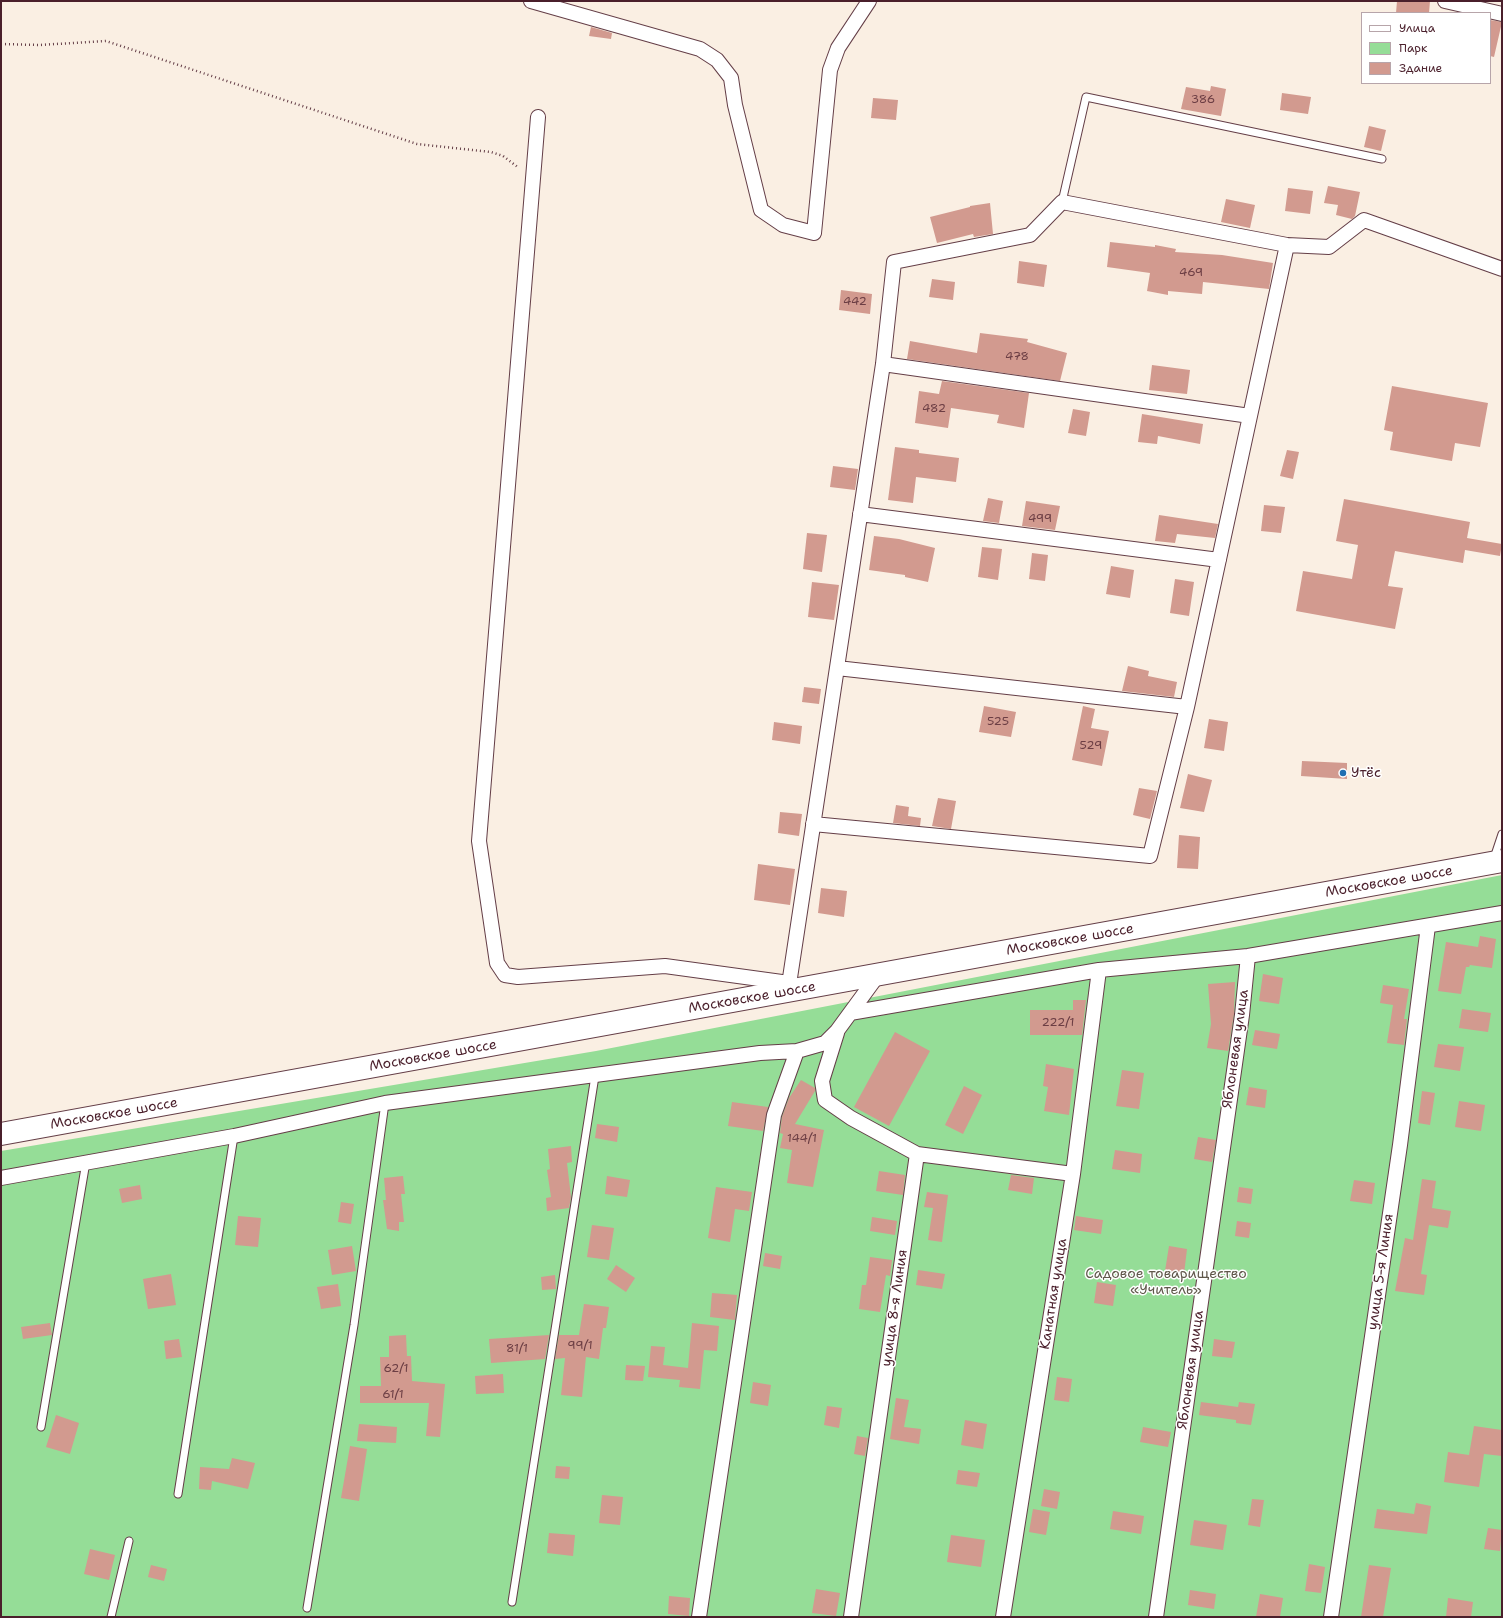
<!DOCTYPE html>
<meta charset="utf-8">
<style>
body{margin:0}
#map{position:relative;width:1503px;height:1618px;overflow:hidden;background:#faefe3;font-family:"Shantell Sans",sans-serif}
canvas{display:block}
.frame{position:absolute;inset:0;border:2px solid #4a1f2b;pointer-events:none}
.legend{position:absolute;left:1361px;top:12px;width:130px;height:72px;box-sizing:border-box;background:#fff;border:1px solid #b7a5aa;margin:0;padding:5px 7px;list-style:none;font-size:12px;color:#4a1f2b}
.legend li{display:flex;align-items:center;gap:8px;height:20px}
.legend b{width:20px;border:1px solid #b7a5aa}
</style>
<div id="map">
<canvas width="1503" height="1618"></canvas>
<div class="frame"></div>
<ul class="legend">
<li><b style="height:5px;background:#fff"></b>Улица</li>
<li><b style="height:11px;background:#95dd97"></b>Парк</li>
<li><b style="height:11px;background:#d29a8f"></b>Здание</li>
</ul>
</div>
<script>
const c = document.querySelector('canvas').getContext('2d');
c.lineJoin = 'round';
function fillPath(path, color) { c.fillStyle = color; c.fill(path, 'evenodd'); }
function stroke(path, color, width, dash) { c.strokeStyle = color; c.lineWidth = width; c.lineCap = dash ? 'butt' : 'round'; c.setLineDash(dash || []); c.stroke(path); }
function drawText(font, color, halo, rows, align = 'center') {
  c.font = font + ' "Shantell Sans",sans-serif'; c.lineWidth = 3; c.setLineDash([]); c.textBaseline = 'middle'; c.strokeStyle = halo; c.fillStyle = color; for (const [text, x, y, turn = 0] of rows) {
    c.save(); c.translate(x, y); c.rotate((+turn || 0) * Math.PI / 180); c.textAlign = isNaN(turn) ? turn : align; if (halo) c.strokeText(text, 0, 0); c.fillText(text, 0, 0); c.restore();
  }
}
fillPath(new Path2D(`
 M1502,875V1617H1V1151L596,1051Z`), '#95dd97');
fillPath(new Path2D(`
 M1397,1H1430L1429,13H1396Z
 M1490,20L1502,22L1494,57L1490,56Z
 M591,27L612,33L611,39L589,36Z
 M1211,86L1226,89L1221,116L1181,109L1186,87L1210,91Z
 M1282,93L1311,97L1308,114L1280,110Z
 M873,98L898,100L896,120L871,118Z
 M1369,126L1386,130L1381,151L1364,147Z
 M1328,186L1360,192L1355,216L1352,219L1336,215L1338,205L1324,203Z
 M1288,188L1313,191L1310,214L1285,211Z
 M1226,199L1255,205L1250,228L1221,222Z
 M990,203L993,234L974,237L973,234L937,243L930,217L970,207V206Z
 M1110,242L1155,247V245L1176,249L1175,252L1222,255L1273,263L1269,289L1203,282L1202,294L1168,291V295L1147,291L1150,273L1107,267Z
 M1019,261L1047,265L1044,287L1017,283Z
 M932,279L955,282L953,300L929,297Z
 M841,290L872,294L870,314L839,310Z
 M980,333L1028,339L1027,342L1067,353L1060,381L907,359L910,341L977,353Z
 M1152,365L1190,370L1187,394L1149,390Z
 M942,381L1029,393L1024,428L997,423L999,415L951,408L948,428L915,423L919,391L939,394Z
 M1392,386L1488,403L1480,447L1455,443L1452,461L1390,450L1393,432L1384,430Z
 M1073,409L1090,412L1086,436L1068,433Z
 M1142,414L1203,424L1200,444L1158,436L1157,444L1138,442Z
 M895,447L919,450V453L959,458L956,482L916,477L913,503L888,500Z
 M1287,450L1299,452L1293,479L1280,476Z
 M833,466L858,469L855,490L830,487Z
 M988,498L1003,501L999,523L983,521Z
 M1344,499L1470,522L1467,538L1502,544L1500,556L1465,550L1463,563L1395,551L1388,586L1403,588L1395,629L1296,611L1303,571L1352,579L1358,545L1336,541Z
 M1026,501L1060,506L1055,530L1022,526Z
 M1264,505L1285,507L1281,533L1261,531Z
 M1159,515L1218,524L1215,538L1177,534L1175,543L1155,541Z
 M807,533L827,535L822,572L803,569Z
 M874,536L899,539L935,548L928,582L905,577V575L869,570Z
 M982,547L1002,549L998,580L978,577Z
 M1032,553L1048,555L1045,581L1029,579Z
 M1111,566L1134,570L1130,598L1106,594Z
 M1175,579L1194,582L1189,616L1170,613Z
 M812,582L839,585L834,620L808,617Z
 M1128,666L1149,671L1148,676L1177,682L1174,697L1122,691Z
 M804,687L821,689L819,704L802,702Z
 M984,706L1016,712L1011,737L979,732Z
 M1083,706L1095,709L1091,728L1109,731L1102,766L1072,760Z
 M1209,719L1228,722L1224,751L1204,748Z
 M774,722L802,726L800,744L772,740Z
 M1302,761L1347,763V779L1301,776Z
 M1188,774L1212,780L1204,812L1180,808Z
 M1139,788L1157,791L1150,819L1133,815Z
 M938,798L956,801L951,829L932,826Z
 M896,805L909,807L908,816L921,818L920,826L893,823Z
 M780,812L802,814L799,836L778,833Z
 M1179,835L1200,837L1198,869L1177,868Z
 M758,864L795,869L790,905L754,900Z
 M821,888L847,891L844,917L818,913Z
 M1480,936L1496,939L1492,968L1470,965L1469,967H1466L1461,994L1438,991L1446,942L1478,947Z
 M1263,974L1283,978L1279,1004L1259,1001Z
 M1235,982L1234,1014L1228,1051L1207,1048L1211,1024L1208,984Z
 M1383,985L1409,989L1404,1019H1407L1404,1045L1387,1043L1393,1005L1380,1003Z
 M1073,1000H1086L1082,1035H1030V1010H1073Z
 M1462,1009L1491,1013L1488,1032L1459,1028Z
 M1255,1030L1280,1034L1277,1049L1252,1045Z
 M895,1032L930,1051L889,1126L854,1107Z
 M1438,1044L1464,1047L1460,1071L1434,1067Z
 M1046,1064L1074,1069L1069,1115L1044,1111L1048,1087L1043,1086Z
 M1122,1070L1144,1073L1139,1109L1116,1106Z
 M801,1080L815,1088V1091L795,1124L824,1130L813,1187L787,1183L792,1150L780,1148L783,1134L780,1133L782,1117L789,1098Z
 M964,1086L982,1095L963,1134L945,1125Z
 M1249,1087L1267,1090L1265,1108L1246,1105Z
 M1422,1091L1435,1093L1430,1125L1418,1123Z
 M1459,1101L1485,1105L1481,1131L1455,1127Z
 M732,1102L768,1107L763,1131L728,1126Z
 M597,1124L619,1127L617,1142L595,1138Z
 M1198,1137L1216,1140L1212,1162L1194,1159Z
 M571,1146L572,1162L567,1163L571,1197L569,1208L547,1211L546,1198L551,1197L547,1170L550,1169L548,1149Z
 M1115,1150L1142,1154L1140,1173L1112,1169Z
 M879,1171L905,1175L903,1195L876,1191Z
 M1011,1175L1034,1178L1032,1194L1008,1190Z
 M403,1176L405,1194H401L404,1222H399V1231L387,1229L383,1200H386L384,1178Z
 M607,1176L630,1180L627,1197L605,1194Z
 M1422,1179L1436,1181L1432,1208L1451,1211L1448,1228L1429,1225L1421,1274L1427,1275L1424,1295L1395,1291L1405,1238L1413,1240Z
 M1354,1180L1375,1183L1372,1204L1350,1201Z
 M140,1185L142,1199L122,1203L119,1189Z
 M716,1187L752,1192L749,1211L735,1209L730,1242L708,1238Z
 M1239,1187L1253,1189L1251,1204L1237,1202Z
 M927,1192L948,1195L942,1242L928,1240L933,1208L924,1207Z
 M341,1202L354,1204L351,1224L338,1222Z
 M238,1216L261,1218L258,1247L235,1245Z
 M1076,1216L1103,1220L1101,1234L1074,1230Z
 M872,1217L897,1221L895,1235L870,1231Z
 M1237,1221L1251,1223L1249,1238L1235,1236Z
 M592,1225L614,1228L609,1260L587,1257Z
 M352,1246L356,1271L332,1275L328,1250Z
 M1169,1246L1187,1249L1184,1274L1165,1271Z
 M765,1253L782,1256L780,1269L763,1266Z
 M870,1257L892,1260L890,1276L886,1275L880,1312L859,1309L862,1285H866Z
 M616,1265L635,1278L626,1292L607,1279Z
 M918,1270L945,1274L942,1289L916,1285Z
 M171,1274L176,1305L148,1309L143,1279Z
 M555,1275L556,1289L542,1290L541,1277Z
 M1097,1282L1116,1285L1113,1306L1094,1303Z
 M338,1284L341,1306L321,1309L317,1287Z
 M712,1293L737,1295L735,1320L710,1317Z
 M584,1304L609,1307L606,1328H603L599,1359L586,1357L582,1397L561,1395L565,1358L555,1359L559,1335H579Z
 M50,1323L52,1335L23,1339L21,1327Z
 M692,1323L719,1326L717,1351L704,1350L700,1389L679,1387L680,1380L648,1377L651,1346L665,1347L663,1365L688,1368Z
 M406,1335L407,1356H411L412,1381L445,1384L440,1437L426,1436L429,1403H360V1386H381L380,1357H389V1336Z
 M549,1335L545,1359L491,1363L489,1339Z
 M179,1339L182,1357L166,1359L164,1341Z
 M1214,1339L1235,1342L1232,1358L1212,1356Z
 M626,1365L645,1366L643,1381L625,1380Z
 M503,1374L504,1393L476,1394L475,1376Z
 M1057,1377L1072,1379L1069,1402L1054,1400Z
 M753,1382L771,1385L768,1406L750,1403Z
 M896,1398L909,1400L904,1427L921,1429L919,1444L890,1439Z
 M1201,1402L1238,1407L1239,1402L1255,1404L1251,1425L1236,1423V1420L1199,1415Z
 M827,1406L842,1408L839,1428L824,1425Z
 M56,1415L79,1423L70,1454L46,1447Z
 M965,1420L987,1424L983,1449L961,1445Z
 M359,1424L397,1427L396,1443L357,1441Z
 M1474,1426L1502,1430V1456L1484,1454L1479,1487L1444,1482L1448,1452L1469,1455Z
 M1143,1427L1171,1432L1168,1447L1140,1442Z
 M857,1436L868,1438L865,1456L854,1454Z
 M350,1446L367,1449L359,1501L341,1498Z
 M232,1458L255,1463L248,1489L212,1481L211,1490L199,1489L200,1467L229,1469Z
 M556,1466L570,1467L569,1479L555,1478Z
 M958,1470L980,1473L977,1487L956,1484Z
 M1044,1489L1060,1492L1057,1509L1041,1506Z
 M602,1495L623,1497L620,1525L599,1523Z
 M1252,1499L1264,1500L1260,1527L1248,1525Z
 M1416,1503L1431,1506L1427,1534L1374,1528L1377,1509L1414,1514Z
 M1033,1509L1050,1512L1046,1535L1029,1532Z
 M1113,1511L1144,1516L1141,1534L1110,1529Z
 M1194,1520L1227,1525L1223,1550L1190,1545Z
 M1488,1528L1502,1530L1500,1551L1484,1549Z
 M549,1533L575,1535L573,1556L547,1553Z
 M951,1535L985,1540L981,1567L947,1562Z
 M90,1549L115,1555L109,1580L84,1574Z
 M1309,1564L1325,1567L1321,1593L1305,1591Z
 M151,1565L167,1569L164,1581L148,1577Z
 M1369,1565L1391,1568L1383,1617H1361Z
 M816,1589L840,1593L836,1616L812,1613Z
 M1190,1590L1216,1594L1214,1609L1188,1605Z
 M1260,1594L1283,1598L1280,1617H1256Z
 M669,1596L690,1598L689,1616L668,1614Z
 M1448,1598L1473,1602L1471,1617H1446Z`), '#d29a8f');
const service = new Path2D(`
 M1062,202L1086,97L1382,159
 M1494,858L1502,834
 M41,1427L86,1162
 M178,1494L234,1136
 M512,1602L595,1076
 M307,1608L354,1325L385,1103
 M111,1617L129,1541`);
const minor = new Path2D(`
 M531,1L700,49L717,60L731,78L735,105L761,210L783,225L814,233L830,70L838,48L869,1
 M1445,1L1502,14
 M538,117L479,841L497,963L505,975L518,977L665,966L789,983
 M883,364L1250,416
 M860,514L1219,560
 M837,668L1187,707
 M813,824L1150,856L1187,707L1287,245
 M788,991L883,364L894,262L1030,235L1062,202L1287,245L1329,247L1364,220L1502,269
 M850,1013L1099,970L1248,956L1502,913
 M837,1033L822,1081L825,1100L851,1118L917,1154
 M1,1178L234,1136L385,1103L760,1053L797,1051L825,1043L837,1031L878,975
 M699,1617L774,1115L797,1051
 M851,1617L917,1154L1073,1174
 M1003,1617L1073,1174L1099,970
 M1156,1617L1242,1015L1248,956
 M1331,1617L1400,1145L1428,926`);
const trunk = new Path2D(`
 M1,1134L1502,861`);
stroke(service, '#643e47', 9);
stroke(minor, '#643e47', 16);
stroke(trunk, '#643e47', 24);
stroke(new Path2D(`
 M1,44L39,45L106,41L417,144L491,152L503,156L519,168`), '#643e47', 2.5, [1, 3]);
stroke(service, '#fff', 7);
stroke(minor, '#fff', 14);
stroke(trunk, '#fff', 22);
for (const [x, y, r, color] of [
 [1343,773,4,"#1f6fb2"]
]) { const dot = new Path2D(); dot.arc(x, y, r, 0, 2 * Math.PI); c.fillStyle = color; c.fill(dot); stroke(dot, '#fff', 1.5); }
drawText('12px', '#6c3e44', null, [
 ["386",1203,100],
 ["469",1191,273],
 ["442",855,302],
 ["478",1017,357],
 ["482",934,409],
 ["499",1040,519],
 ["525",998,722],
 ["529",1091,746],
 ["222/1",1058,1023],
 ["144/1",802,1139],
 ["99/1",580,1346],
 ["81/1",517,1349],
 ["62/1",396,1369],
 ["61/1",393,1395]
]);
drawText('14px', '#4a1f2b', '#fff', [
 ["Утёс",1351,773]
], 'left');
drawText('14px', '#4a1f2b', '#fff', [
 ["Московское шоссе",1389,882,-10],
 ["Московское шоссе",1070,940,-10],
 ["Московское шоссе",752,998,-10],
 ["Яблоневая улица",1236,1049,-82],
 ["Московское шоссе",433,1056,-10],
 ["Московское шоссе",114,1114,-10],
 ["улица 5-я Линия",1381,1272,-82],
 ["Канатная улица",1054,1294,-81],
 ["улица 8-я Линия",895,1308,-82],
 ["Яблоневая улица",1191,1370,-82]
]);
drawText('14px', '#60584b', '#fff', [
 ["Садовое товарищество",1166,1274],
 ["«Учитель»",1166,1290]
]);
</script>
